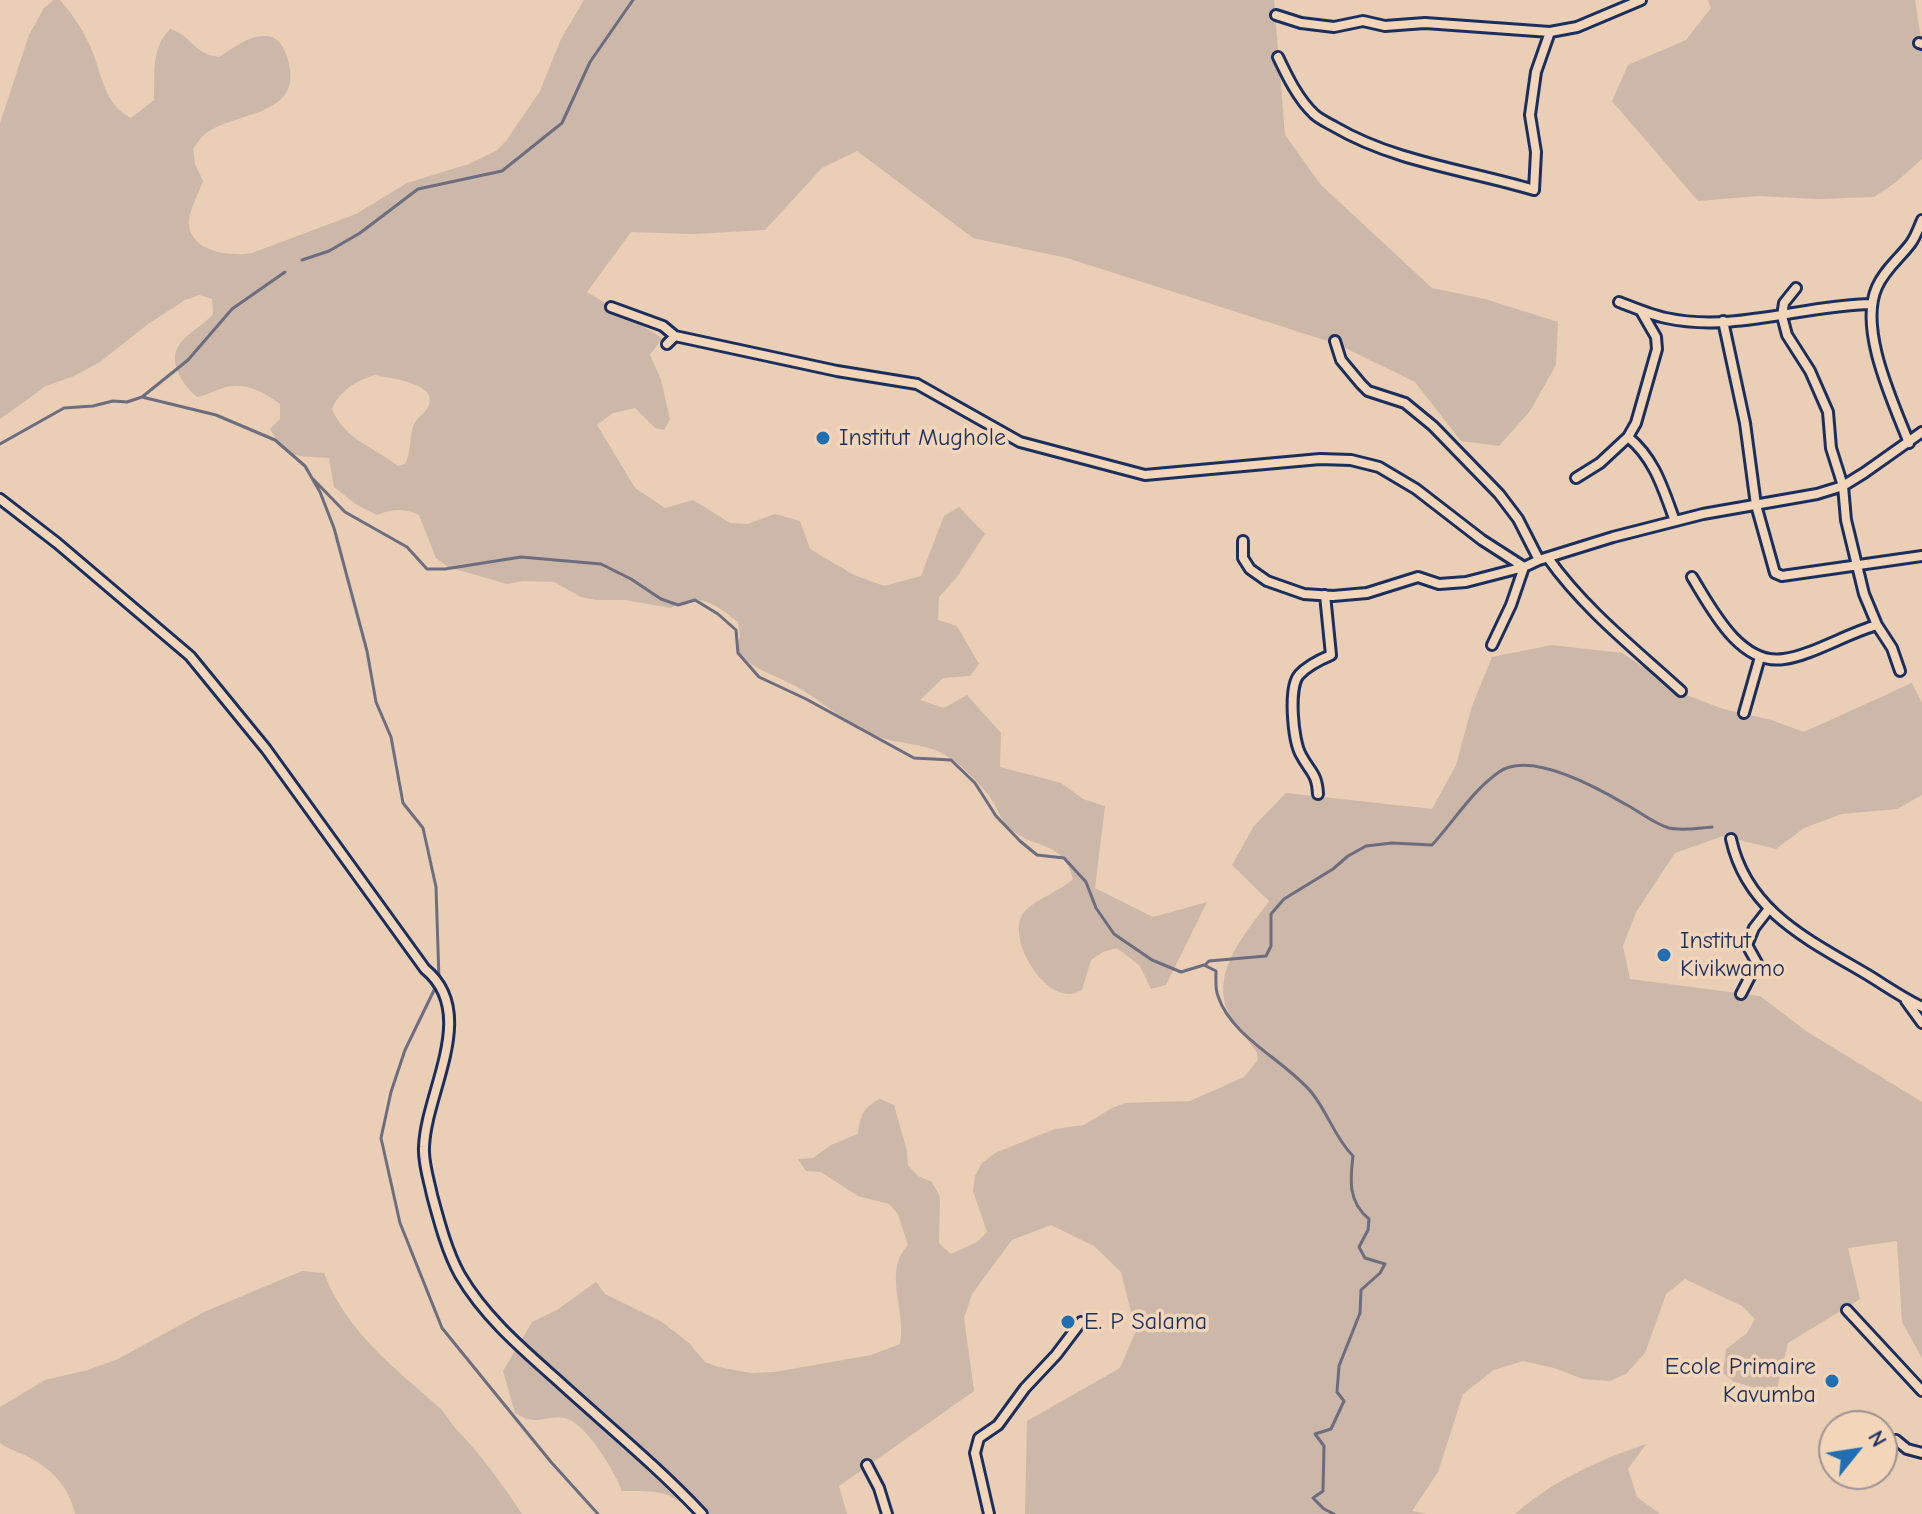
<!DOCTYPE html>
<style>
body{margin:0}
#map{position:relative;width:1922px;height:1514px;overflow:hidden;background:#eaceb5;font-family:"Comic Neue",sans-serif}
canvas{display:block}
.north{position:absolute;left:1818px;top:1410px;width:80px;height:80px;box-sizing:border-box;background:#f3d5b9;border:2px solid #9d9395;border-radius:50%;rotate:60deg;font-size:22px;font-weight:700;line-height:32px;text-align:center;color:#1b2f5e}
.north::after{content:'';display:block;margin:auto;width:28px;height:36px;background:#1f6fb2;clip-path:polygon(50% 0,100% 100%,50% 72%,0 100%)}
</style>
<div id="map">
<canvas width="1922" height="1514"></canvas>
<div class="north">N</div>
</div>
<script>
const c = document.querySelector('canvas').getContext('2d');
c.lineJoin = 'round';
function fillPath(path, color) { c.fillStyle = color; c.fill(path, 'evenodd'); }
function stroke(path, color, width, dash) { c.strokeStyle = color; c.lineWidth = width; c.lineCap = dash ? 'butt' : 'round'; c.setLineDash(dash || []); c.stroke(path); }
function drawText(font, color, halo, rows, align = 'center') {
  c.font = font + ' "Comic Neue",sans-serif'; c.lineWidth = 7; c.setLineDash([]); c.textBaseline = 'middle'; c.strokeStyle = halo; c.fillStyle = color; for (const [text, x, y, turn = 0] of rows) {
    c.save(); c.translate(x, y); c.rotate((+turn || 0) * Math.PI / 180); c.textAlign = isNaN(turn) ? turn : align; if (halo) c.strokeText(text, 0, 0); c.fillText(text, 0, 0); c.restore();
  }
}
fillPath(new Path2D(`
 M54,0H60C73,15 83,30 91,48C102,74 104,105 131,118L154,100C155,73 151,48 170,29C194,37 191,53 219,57C239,44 273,18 286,54C309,118 236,110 205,134C200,138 197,144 193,149L195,164L203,181C199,193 188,212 189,224C191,252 230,257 252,253L356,214L407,183L469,164L496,151L506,141L540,91L561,39L584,0H1274L1285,135L1321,185L1432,288L1485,299L1558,322L1556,365L1530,411L1499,446L1461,441L1415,382L1337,344L1067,258L973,238L857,151L822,168L765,230L693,234L631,232L587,292L662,338L650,355L661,380L670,419L664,430L655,428L635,408L613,413L597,425L635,488L665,508L693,500L730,523L747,524L775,514L800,521L810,549L854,575L884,586L921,576L944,516L959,507L985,534L957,577L939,597L938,620L957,626L979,664L970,676L943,678L920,700L944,708L967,695L1001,733L1000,767L1061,783L1083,799L1105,806L1095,888L1153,917L1207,902L1166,985L1151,989L1140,966L1117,948L1103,952L1091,960L1082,990C1078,992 1074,994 1070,994C1041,996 1004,934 1025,911C1035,900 1060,891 1073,879C1063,840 1036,850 1010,829C1002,822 999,812 994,803C983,787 964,766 947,756C924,742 900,745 876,736C850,727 827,705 804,691C781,676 754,672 737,651L740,636L738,622C715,604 699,590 671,608L625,600H596L581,597L554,582L523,581L507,584L448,567L436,558L419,515C403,508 393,509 377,515L357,505L334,487L329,458C297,455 289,462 270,429L280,419V404C264,392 244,381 223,388C214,391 207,395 197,397C184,386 167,363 179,345C186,334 204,325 213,314L212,299L199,295L185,300L148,324L100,362L74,376L46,386L0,419V123L29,35L44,8ZM375,375C388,378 441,383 428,407C424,415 416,417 413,427C409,439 411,454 405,464L398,466C374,447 345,440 332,409C339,391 357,380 375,375Z
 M1708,0H1915L1922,45V159L1895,183L1874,197L1819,199L1757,196L1698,201L1612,101L1628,65L1686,40L1711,8Z
 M1552,645L1622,653L1684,694L1723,709L1771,720L1804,732L1912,683L1922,703V795L1897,809L1842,814L1804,828L1776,849L1723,836L1675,853L1636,912L1623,946L1630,979L1760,996L1806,1031L1922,1102V1358L1902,1322L1897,1241L1848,1248L1860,1299L1788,1343L1776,1393L1734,1382L1723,1373L1726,1349L1747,1333L1755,1319L1742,1306L1685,1279L1666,1294L1645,1353L1626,1374L1610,1381L1583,1379L1554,1368L1523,1361L1494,1370L1463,1394L1438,1472L1412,1511L1427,1514H1025L1027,1421L1120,1368L1136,1331L1121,1272L1094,1246L1051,1225L1012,1240L972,1294L964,1318L974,1391L839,1486L847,1514H694C668,1488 657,1492 622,1491C615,1472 588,1428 570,1420C550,1411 539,1429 515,1413L503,1371L532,1322L557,1310L596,1282L605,1294L662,1322L689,1343L705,1362L718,1367L751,1373L775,1372L871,1355L900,1344C907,1311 882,1272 908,1245L898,1214L889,1204L858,1196L821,1172L806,1171L798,1159L813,1158L831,1145L858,1134C860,1116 863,1107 880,1099L894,1105L907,1151L908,1165L918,1176L932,1182L940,1197L939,1243L951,1254L977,1242L987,1232L973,1191L975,1176L982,1163L995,1153L1055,1129L1084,1125L1112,1108L1125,1103L1190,1101L1244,1077L1258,1060L1257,1053C1248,1039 1232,1023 1226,1007C1213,967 1248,931 1269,901L1232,865L1254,826L1286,793L1432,809L1456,765L1472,706L1492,657Z
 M302,1271L324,1273C346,1331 394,1368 439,1407C446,1414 451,1424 458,1431C483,1457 502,1484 522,1514H75C69,1485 49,1466 22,1454C14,1450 8,1449 0,1443V1407L45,1380L88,1370L118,1359L204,1312Z
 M1646,1444L1628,1469L1637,1497L1660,1514H1515C1552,1481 1599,1460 1646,1444Z`), '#ccb7a9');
stroke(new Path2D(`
 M302,260L329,251L360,233L418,189L502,171L562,123L590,62L633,0
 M142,397L216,415L275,440L305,466L320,492L334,528L367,651L376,702L391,737L403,803L423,828L436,887L439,980L405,1050L391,1092L381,1138L400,1223L442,1328L551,1462L598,1514
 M0,444L64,408L93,406L113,401L127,402L142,397L188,360L232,309L285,272
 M313,479L345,512L407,547L427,569H445L521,557L601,564L631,579L661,599L678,605L695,600L718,614L736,630L738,653L759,677L806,699L914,758L951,760L975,783L996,816L1020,841L1037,855L1064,858L1086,882L1096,908L1114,934L1152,960L1181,972L1204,965L1216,971C1216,979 1215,989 1218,996C1231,1037 1286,1061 1312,1093C1328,1113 1335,1138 1353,1156C1350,1180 1348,1202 1369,1219L1368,1230L1359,1247L1365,1258L1385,1264L1380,1273L1361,1290L1360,1313L1339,1366L1337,1392L1344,1401L1331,1429L1315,1434L1324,1446L1323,1491L1313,1498L1324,1509L1334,1514
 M1206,964L1209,961L1266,956L1271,946V914L1284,899L1333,869L1348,856L1366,846L1392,843L1432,845C1454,821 1472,791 1499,772C1530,750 1596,787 1625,804C1639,811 1653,823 1669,828C1682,831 1698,828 1712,827`), '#6d6d80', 3);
const minor = new Path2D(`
 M1276,15L1301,23L1334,27L1363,21L1385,26L1425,23L1550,32L1577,27L1641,0
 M1919,43L1922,44
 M1278,57C1287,76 1298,99 1314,114C1319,119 1328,123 1335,127C1395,162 1467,170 1534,190L1536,152L1530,115L1536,72L1550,32
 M1796,288L1784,303L1782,316L1787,335L1810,371L1828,412L1831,448L1843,486L1846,520L1864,594L1877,625L1892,648L1900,671
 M1619,302C1635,308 1651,315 1666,318C1734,333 1803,305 1871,304
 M611,307L663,326L675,336
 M1723,321L1745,423L1756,505L1775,573L1782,576L1922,556
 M1335,341L1341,360L1361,384L1368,391L1405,403L1433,426L1499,494L1518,519L1539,560
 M667,344L675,336L837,371L917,384L1020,442L1145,475L1320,459L1351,460L1379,467L1416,489L1482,540L1524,567L1511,605L1492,645
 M1628,437C1655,459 1663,489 1675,521
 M1909,443C1893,402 1858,329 1877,287C1885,269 1900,258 1911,243C1916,236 1919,227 1922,220
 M1576,478L1600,463L1628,437L1636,423L1657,349L1656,337L1641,311
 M0,499L57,543L190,656L266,749L425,969C479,1013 426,1091 424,1147C423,1163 429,1180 432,1195C439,1221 447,1252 460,1275C484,1316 520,1347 555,1378C604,1423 656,1465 702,1514
 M1243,541V558L1250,569L1267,581L1304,594L1333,596L1367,593L1418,577L1439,584L1466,582L1524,567L1539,560L1613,537L1703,514L1817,494L1843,486L1864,473L1922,432
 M1548,558C1585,610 1634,648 1681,691
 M1692,577C1711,608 1740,666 1784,659C1810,656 1848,633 1877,625
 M1744,713L1760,657
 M1318,794C1317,773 1310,772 1301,755C1293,741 1288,688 1299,675C1307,666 1319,660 1331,655L1325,595
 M1731,839C1747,912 1809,940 1868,975C1886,986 1903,998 1922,1007
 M1741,994L1757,963L1747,945L1754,928L1768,910
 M1906,1001L1922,1023
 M1847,1310L1922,1391
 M1896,1440L1907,1449L1922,1453
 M867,1465L879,1488L887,1514
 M989,1514L975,1453L979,1438L998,1425L1025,1388L1056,1355L1081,1322`);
stroke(minor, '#1b2f5e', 14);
stroke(minor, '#f3d5b9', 8);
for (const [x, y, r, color] of [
 [823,438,8,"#1f6fb2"],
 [1664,955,8,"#1f6fb2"],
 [1068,1322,8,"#1f6fb2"],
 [1832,1381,8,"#1f6fb2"]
]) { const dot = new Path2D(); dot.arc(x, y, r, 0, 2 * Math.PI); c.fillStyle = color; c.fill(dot); stroke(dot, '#f3d5b9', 3); }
drawText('24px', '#1b2f5e', '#f3d5b9', [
 ["Institut Mughole",839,438],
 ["Institut",1680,941],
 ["Kivikwamo",1680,969],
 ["E. P Salama",1084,1322],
 ["Ecole Primaire",1816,1367,"right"],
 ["Kavumba",1816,1395,"right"]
], 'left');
</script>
